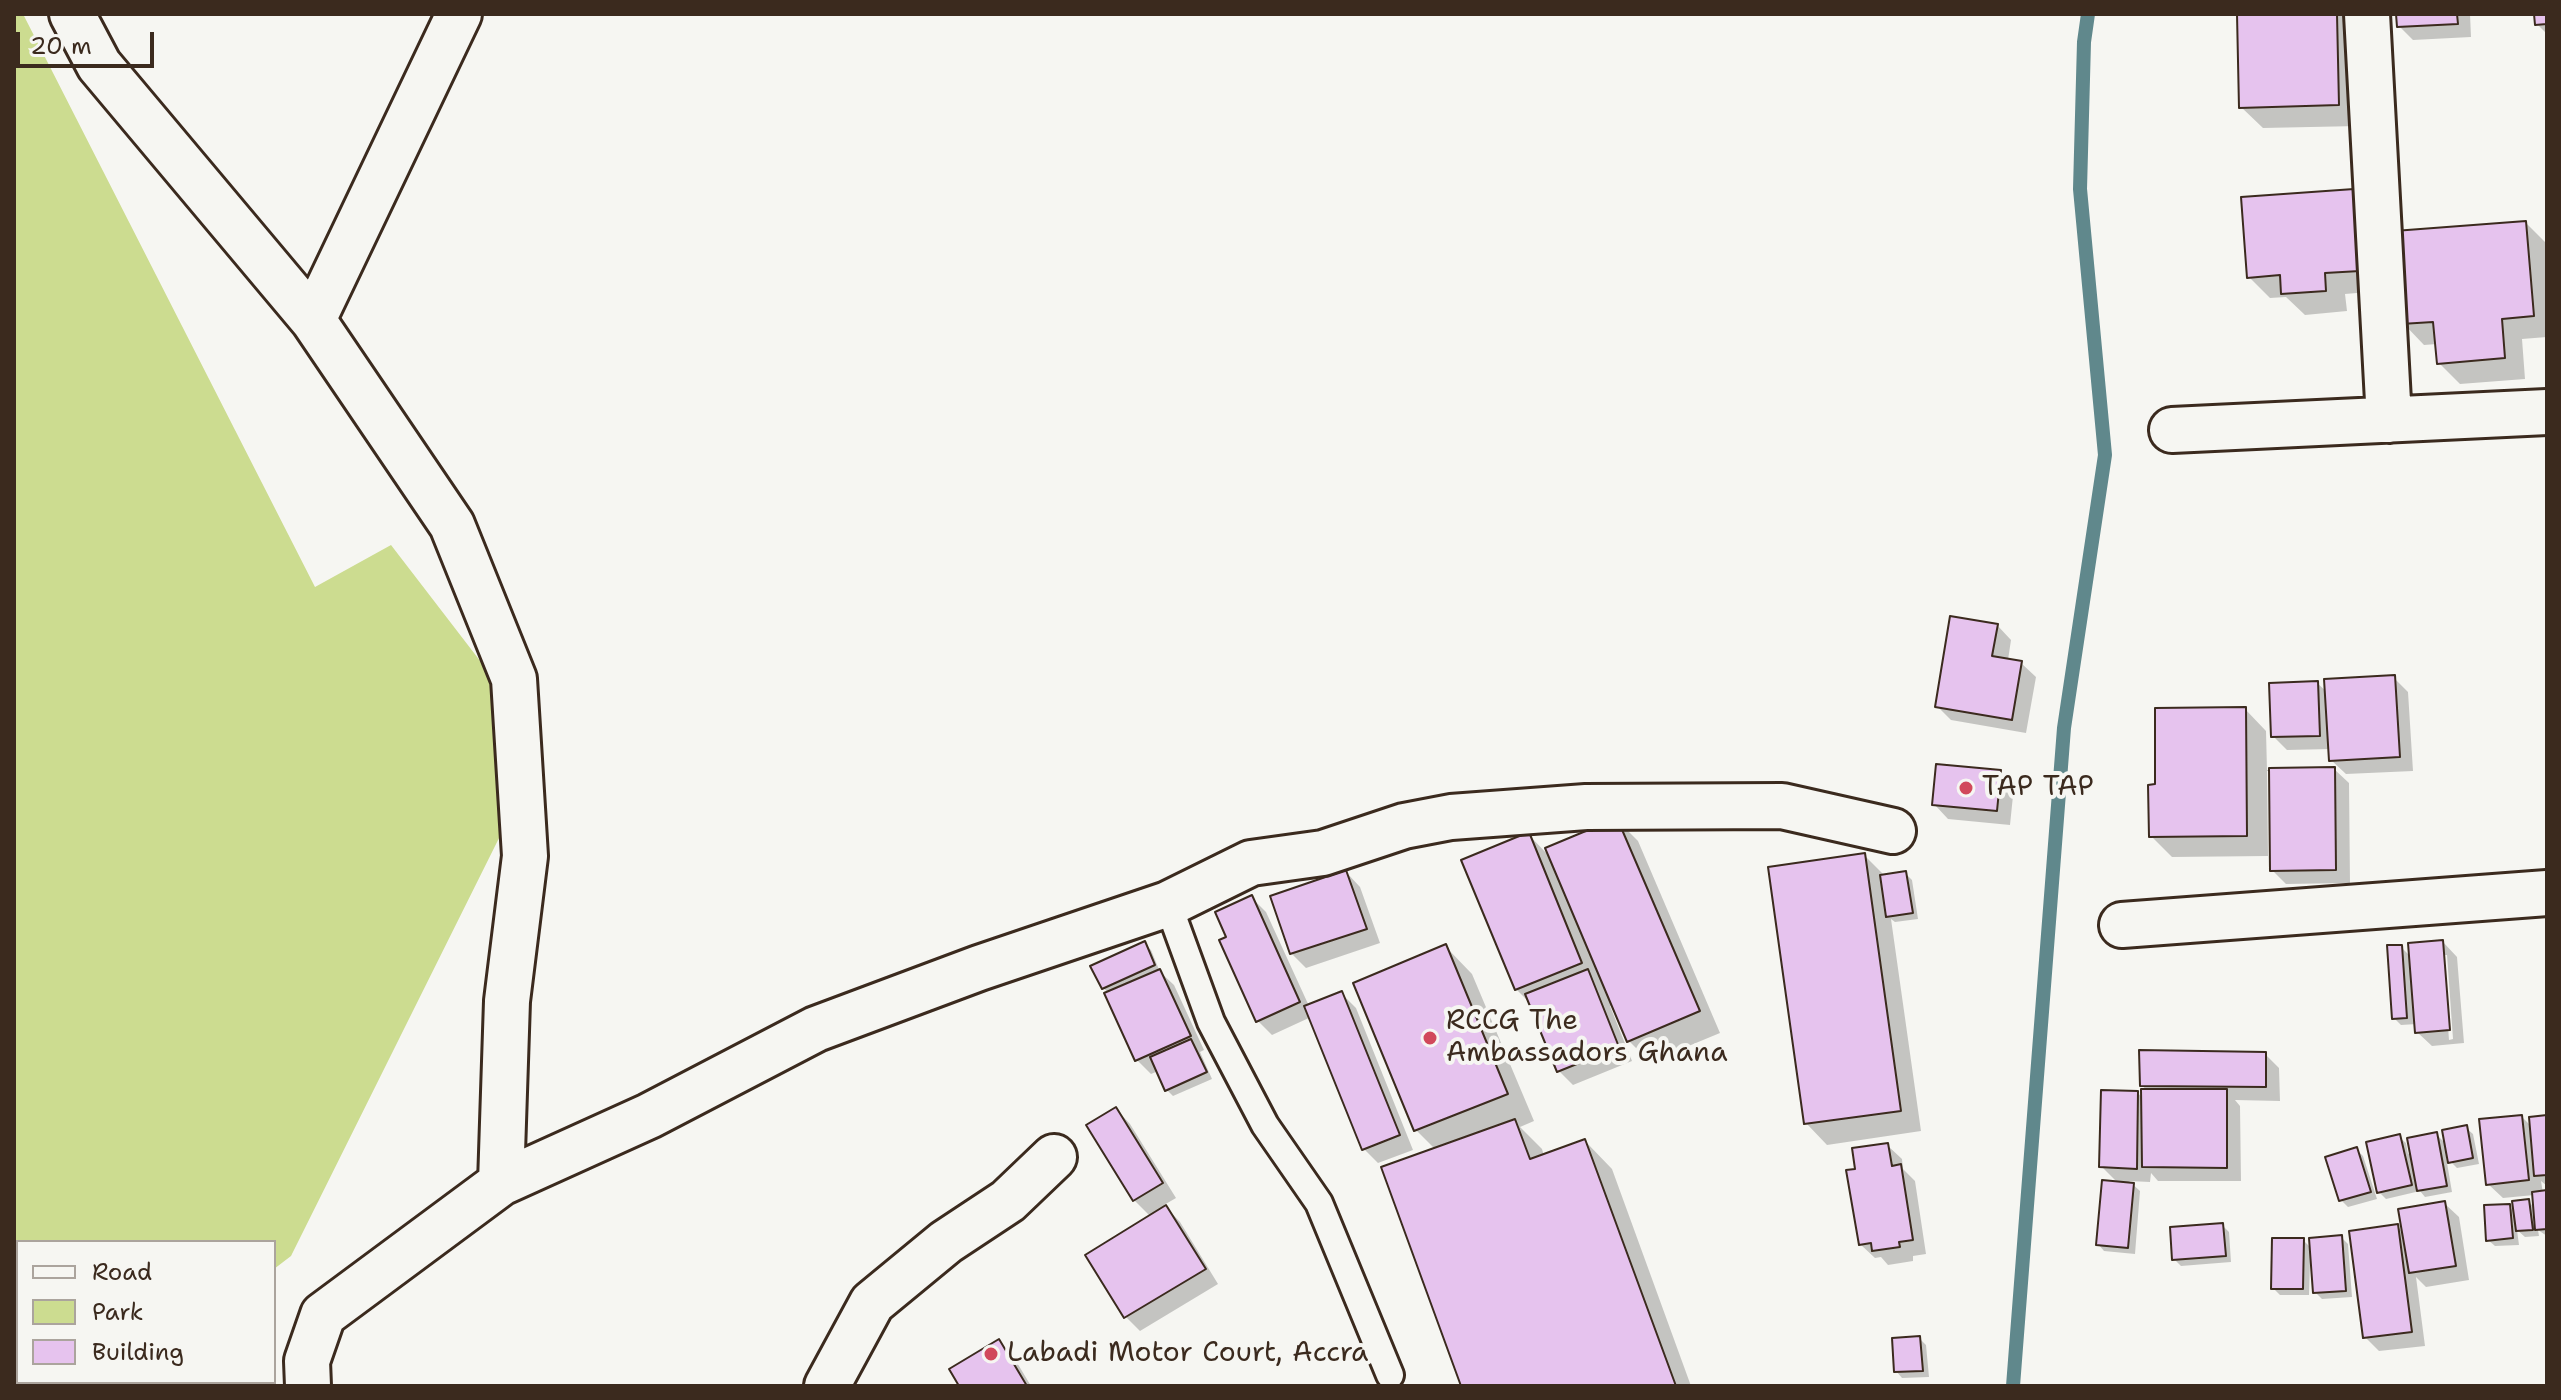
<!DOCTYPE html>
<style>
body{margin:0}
#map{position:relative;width:2561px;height:1400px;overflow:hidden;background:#f6f6f2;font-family:"Shantell Sans",sans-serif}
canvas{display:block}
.frame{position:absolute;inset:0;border:16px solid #3b2a1e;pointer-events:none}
.legend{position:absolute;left:16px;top:1240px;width:260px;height:144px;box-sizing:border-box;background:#f6f6f2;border:2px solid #aba49d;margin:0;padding:10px 14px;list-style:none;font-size:24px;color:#3b2a1e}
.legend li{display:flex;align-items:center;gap:16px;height:40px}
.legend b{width:40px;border:2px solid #aba49d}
.scale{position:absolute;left:16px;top:32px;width:138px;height:36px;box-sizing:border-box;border:4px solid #3b2a1e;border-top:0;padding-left:10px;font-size:24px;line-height:28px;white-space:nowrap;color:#3b2a1e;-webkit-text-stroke:6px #f6f6f2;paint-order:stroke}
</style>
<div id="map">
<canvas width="2561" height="1400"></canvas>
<div class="frame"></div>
<ul class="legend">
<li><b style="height:10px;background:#f6f6f2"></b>Road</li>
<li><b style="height:22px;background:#ccdc90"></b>Park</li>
<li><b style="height:22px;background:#e6c3ee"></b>Building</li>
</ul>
<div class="scale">20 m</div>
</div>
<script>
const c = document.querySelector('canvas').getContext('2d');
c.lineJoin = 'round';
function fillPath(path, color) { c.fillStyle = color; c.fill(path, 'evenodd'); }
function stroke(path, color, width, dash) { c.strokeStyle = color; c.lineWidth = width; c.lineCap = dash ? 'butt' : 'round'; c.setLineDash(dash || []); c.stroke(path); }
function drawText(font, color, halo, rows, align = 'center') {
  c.font = font + ' "Shantell Sans",sans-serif'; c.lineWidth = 8; c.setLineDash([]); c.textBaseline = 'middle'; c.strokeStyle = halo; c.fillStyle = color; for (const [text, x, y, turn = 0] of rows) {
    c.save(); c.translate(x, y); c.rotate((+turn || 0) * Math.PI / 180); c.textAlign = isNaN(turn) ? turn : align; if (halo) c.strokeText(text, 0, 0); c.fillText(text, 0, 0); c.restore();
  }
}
fillPath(new Path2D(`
 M14,14H23L315,587L391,545L494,679L508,820L291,1256L274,1269V1242H18V1382H141V1386H14Z`), '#ccdc90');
fillPath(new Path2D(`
 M2239,14H2357L2359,126L2263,128L2241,107Z
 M2398,14H2470L2471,37L2413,40L2399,26Z
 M2536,14H2547V34L2537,24Z
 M2353,191L2374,212L2381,291L2345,294L2347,311L2305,315L2286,297L2270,298L2249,277Z
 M2526,223L2547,244V337L2522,339L2525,379L2460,384L2439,363L2437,344L2424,345L2403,323Z
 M1997,625L2011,640L2008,660L2021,663L2036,677L2026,733L1951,720L1937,706Z
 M2394,678L2408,692L2413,771L2346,774L2331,760L2330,749L2287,750L2273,736L2317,683L2327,692Z
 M2245,709L2266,731L2267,770L2334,769L2349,783L2350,883L2286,884L2272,870L2271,771H2267L2268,856L2172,857L2151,836L2157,786Z
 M2000,772L2014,786L2010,825L1948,819L1934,804Z
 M1617,820L1638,841L1720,1033L1650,1062L1629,1041L1614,1005L1610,1006L1632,1061L1573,1085L1559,1071L1531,1004L1516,989L1528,834L1550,857Z
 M1864,855L1885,876L1905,873L1912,880L1918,919L1895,922L1891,919L1921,1131L1827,1145L1806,1123Z
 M1346,872L1360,887L1380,943L1306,968L1291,953Z
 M1251,897L1266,912L1309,1006L1341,993L1356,1008L1413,1150L1378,1163L1364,1149L1311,1017L1272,1035L1258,1021L1229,938Z
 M2443,942L2457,957L2464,1043L2432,1046L2417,1032V1024L2401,1025L2394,1018L2401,947L2411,957ZM2443,955H2447L2453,1039L2449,1040Z
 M1144,944L1151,950L1160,972L1174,985L1204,1050L1200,1052L1212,1079L1173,1096L1167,1090L1158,1071L1151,1074L1137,1060L1107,994L1109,993L1103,988Z
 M1445,946L1472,974L1534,1121L1520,1127L1542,1149L1544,1156L1585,1141L1612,1169L1691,1386H1463L1436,1150L1416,1130L1355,984Z
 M2265,1054L2279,1068L2280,1101L2235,1100L2240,1106L2241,1181H2158L2151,1173L2150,1182L2129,1181L2140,1191L2135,1254L2104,1251L2098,1244L2118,1183L2101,1166L2138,1093L2143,1099L2147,1091L2142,1085Z
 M1116,1109L1130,1124L1176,1198L1164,1205L1180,1222L1218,1284L1140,1331L1126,1317L1088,1255L1151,1217L1134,1200Z
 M2522,1117L2532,1127L2547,1117V1186L2541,1181L2543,1193L2547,1192V1236L2538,1230L2539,1236L2525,1237L2517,1230L2519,1245L2495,1246L2488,1240L2509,1206L2516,1213L2528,1201L2535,1208L2534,1195L2503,1198L2488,1184Z
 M2466,1128L2473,1134L2479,1164L2457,1168L2446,1157L2452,1192L2425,1197L2420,1191L2386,1199L2379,1192L2399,1137L2406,1143L2408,1154L2436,1134L2447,1145Z
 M1887,1145L1902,1159L1903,1169L1915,1181L1926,1254L1913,1256V1261L1888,1265L1881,1257L1875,1258L1860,1244L1857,1171Z
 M2356,1149L2363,1156L2377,1199L2348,1207L2341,1200Z
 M2444,1203L2459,1217L2469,1280L2426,1287L2416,1277L2425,1346L2379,1351L2365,1337L2397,1226L2404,1233Z
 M2222,1225L2229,1232L2231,1262L2181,1266L2174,1259Z
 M2341,1237L2348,1244L2352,1297L2322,1299L2315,1292L2313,1262H2310L2309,1295H2280L2273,1288L2303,1240L2312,1249Z
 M1919,1338L1926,1345L1929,1377L1902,1378L1896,1371Z
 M998,1341L1013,1356L1031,1386H962Z`), '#0003');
stroke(new Path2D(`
 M2013,1386L2064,728L2105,455L2080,189L2084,42L2088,14`), '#60888c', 14);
const building = new Path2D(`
 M2237,14H2337L2339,105L2239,108Z
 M2396,14H2457L2458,24L2397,27Z
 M2534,14H2547V24L2535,25Z
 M2354,189L2360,271L2325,273L2326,291L2281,294L2280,275L2247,278L2241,197Z
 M2526,221L2534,316L2502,319L2505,358L2437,364L2433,322L2401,324L2394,231Z
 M1950,616L1998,624L1992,656L2022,661L2012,720L1935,707Z
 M2395,675L2400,757L2329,761L2324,679Z
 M2318,681L2320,736L2271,737L2269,683Z
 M2246,707L2247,836L2149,837L2148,785L2155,784V708Z
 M1936,764L2001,770L1997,811L1932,805Z
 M2335,767L2336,870L2270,871L2269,768Z
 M1617,818L1700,1011L1627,1042L1545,848Z
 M1529,832L1582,963L1515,990L1461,860Z
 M1865,853L1901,1111L1804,1124L1768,867Z
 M1346,870L1367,929L1290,954L1270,896Z
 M1906,871L1913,913L1886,917L1880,875Z
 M1252,895L1300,1002L1256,1022L1219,940L1226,937L1215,912Z
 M2443,940L2450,1030L2415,1033L2408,943Z
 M1145,941L1155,965L1102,989L1090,966Z
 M1446,944L1508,1094L1414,1131L1353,983Z
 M2387,945H2402L2407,1018L2392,1019Z
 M1160,969L1191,1036L1135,1061L1104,993Z
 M1588,969L1619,1047L1557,1072L1525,994Z
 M1342,991L1400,1135L1362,1150L1304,1006Z
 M1191,1039L1207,1072L1165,1091L1150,1057Z
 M2139,1050L2266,1052V1087L2140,1086Z
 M2141,1089H2227V1168L2142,1167Z
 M2101,1090L2138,1091L2137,1169L2099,1167Z
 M1116,1107L1163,1183L1133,1201L1086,1125Z
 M2522,1115L2529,1180L2486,1185L2479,1119Z
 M2547,1115V1175L2534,1176L2529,1117Z
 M1515,1119L1530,1159L1585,1139L1676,1386H1461L1381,1167Z
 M2467,1125L2473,1158L2448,1163L2442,1130Z
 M2437,1132L2447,1186L2417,1191L2407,1138Z
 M2400,1134L2412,1185L2377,1193L2366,1142Z
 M1888,1143L1892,1166L1901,1164L1913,1240L1899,1242L1900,1247L1872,1251L1871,1243L1859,1245L1846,1170L1855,1169L1852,1148Z
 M2357,1147L2371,1192L2339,1201L2325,1157Z
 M2102,1180L2134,1183L2128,1248L2096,1245Z
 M2547,1190V1229L2535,1230L2532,1192Z
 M2529,1199L2533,1230L2516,1231L2512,1201Z
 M2445,1201L2456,1266L2409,1273L2398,1209Z
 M2510,1204L2513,1238L2486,1241L2484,1205Z
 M1166,1205L1206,1269L1124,1318L1085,1255Z
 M2223,1223L2226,1256L2172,1260L2170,1227Z
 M2398,1224L2412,1332L2363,1338L2349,1231Z
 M2342,1235L2346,1291L2313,1293L2309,1238Z
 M2272,1238H2304L2303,1289H2271Z
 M1920,1336L1923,1371L1894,1372L1892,1338Z
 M999,1339L1027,1386H959L949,1369Z`);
fillPath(building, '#e6c3ee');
stroke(building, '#3b2a1e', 2);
const service = new Path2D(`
 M1168,904L1211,1022L1265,1125L1319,1203L1390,1375`);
const minor = new Path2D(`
 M72,14L99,65L313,320L452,525L514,679L525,856L507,1001L501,1183
 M2367,14L2389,420
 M313,320L459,14
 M2172,430L2547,412
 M2122,925L2547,893
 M308,1386L307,1361L323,1315L501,1183L649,1116L816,1029L979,968L1168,904L1251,863L1323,853L1404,826L1451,817L1586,807L1782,806L1893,831
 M827,1386L872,1303L946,1242L1008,1201L1054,1157`);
stroke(service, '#3b2a1e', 32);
stroke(minor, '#3b2a1e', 50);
stroke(service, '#f6f6f2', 26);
stroke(minor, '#f6f6f2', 44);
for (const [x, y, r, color] of [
 [1966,788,8,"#d1495b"],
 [1430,1038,8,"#d1495b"],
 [991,1354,8,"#d1495b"]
]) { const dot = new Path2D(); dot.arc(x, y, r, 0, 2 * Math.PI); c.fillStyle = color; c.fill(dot); stroke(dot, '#f6f6f2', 3); }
drawText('28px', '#3b2a1e', '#f6f6f2', [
 ["TAP TAP",1982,788],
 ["RCCG The",1446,1022],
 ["Ambassadors Ghana",1446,1054],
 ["Labadi Motor Court, Accra",1007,1354]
], 'left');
</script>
